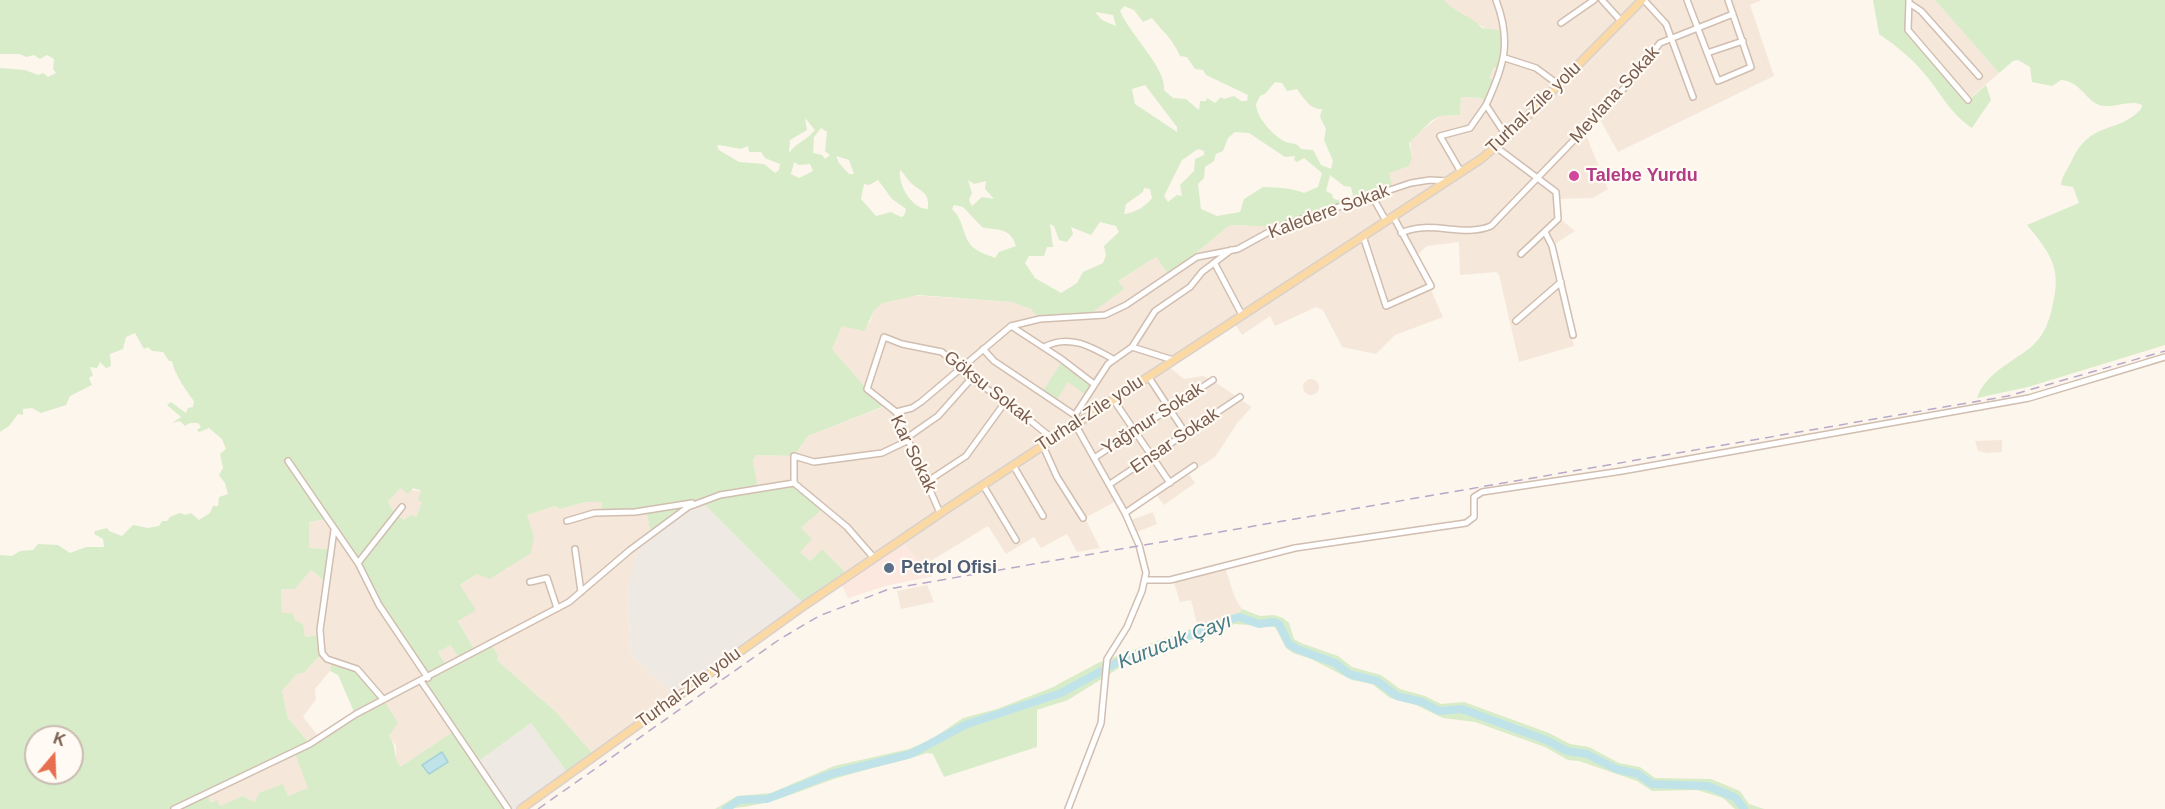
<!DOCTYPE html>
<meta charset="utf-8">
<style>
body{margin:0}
#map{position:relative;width:2165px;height:809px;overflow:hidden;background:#fdf6ec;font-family:Arial,sans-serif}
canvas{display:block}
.north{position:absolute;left:24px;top:725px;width:60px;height:60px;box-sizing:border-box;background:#fffaf3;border:2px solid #cabbb1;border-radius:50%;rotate:19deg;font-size:16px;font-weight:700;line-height:24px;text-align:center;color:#7a5c4d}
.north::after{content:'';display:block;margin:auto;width:21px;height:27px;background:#e76f51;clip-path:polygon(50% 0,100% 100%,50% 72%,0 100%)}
</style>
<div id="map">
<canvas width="2165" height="809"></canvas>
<div class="north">K</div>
</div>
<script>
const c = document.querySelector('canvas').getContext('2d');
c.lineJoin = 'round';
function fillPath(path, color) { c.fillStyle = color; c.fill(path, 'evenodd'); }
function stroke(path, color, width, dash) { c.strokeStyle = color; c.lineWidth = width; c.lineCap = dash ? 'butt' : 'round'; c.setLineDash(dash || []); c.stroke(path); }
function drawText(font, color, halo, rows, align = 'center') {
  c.font = font + ' Arial,sans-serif'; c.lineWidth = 4.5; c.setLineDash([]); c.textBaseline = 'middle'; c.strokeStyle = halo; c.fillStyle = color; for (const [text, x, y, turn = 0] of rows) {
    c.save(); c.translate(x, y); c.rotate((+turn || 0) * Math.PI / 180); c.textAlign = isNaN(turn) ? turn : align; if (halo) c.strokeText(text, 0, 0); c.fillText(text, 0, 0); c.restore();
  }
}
fillPath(new Path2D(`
 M1444,0H1496L1497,2L1502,0H1762L1750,5L1774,76L1618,152L1598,116L1584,130L1608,189L1593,198L1557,199L1558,217L1575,231L1552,246L1574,346L1519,362L1499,275L1496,272L1460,275L1459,242L1427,246L1416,256L1443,317L1395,335L1376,354L1342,347L1323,310L1316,307L1275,326L1270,316L1242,335L1233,321L1167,365L1184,379L1203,376L1212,380L1252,407L1238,422L1215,457L1189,474L1195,483L1164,505L1155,493L1125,513L1118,500L1085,518L1100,548L1077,552L1067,534L1041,548L1034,537L1006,554L988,526L924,565L933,576L888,585L848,598V575L822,549L810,561L800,552L801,528L824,508L758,488L753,460L756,455L794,456L808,436L886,406L867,389L832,349L842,325H865L870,322L875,308L883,303L910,295L1011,302L1031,309L1123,290L1118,281L1156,257L1169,275L1230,225L1247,226L1393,188L1389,173L1412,157L1410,140L1440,116L1460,115L1461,97L1483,98L1485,104L1497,81L1489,78L1494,67L1502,69L1487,29L1455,12Z
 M1909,0H1935L1999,73L1968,100L1910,33Z
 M1303 387a8 8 0 1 1 16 0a8 8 0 1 1-16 0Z
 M2002,440V452L1987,453L1978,451L1975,441Z
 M400,487L422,492V502L416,517L404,520L396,515L388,502Z
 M586,502H602V512L646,511L651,533L641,541L627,590L631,655L676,697L595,756L555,711L497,660L476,652L458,620L475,610L459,586L477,574L487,576L509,568L507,566L534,537L526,515L555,506L560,509Z
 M1153,512L1157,524L1134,533L1128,521Z
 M327,519L428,678L454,731L400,767L396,761V746L389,736L395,726L332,662L330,671L315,689L316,699L303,717L320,738L310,744L288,718L282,691L297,674L304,673L318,657L319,635L305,637L296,621L282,613L281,589H295L311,570L326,582L330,549L309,548V522Z
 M1225,567L1235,598L1242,609L1238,614L1226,617L1220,622L1198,628L1191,600L1180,602L1173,579Z
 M927,585L934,602L901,609L897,591Z
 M451,644L460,660L447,667L438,652Z
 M294,751L309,788L288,796L283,784L255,802L243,796L220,807L211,803L207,794Z`), '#f5e8da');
fillPath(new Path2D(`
 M901,540L933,576L888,585L848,598L840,582Z`), '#fde8e0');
fillPath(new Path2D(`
 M701,501L805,605L676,697L631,655L627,590L641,541Z
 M531,723L569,775L521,809H508L476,763Z`), '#efe9e4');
fillPath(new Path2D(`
 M0,0H1444C1455,13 1472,16 1482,28L1504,31L1502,69L1494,67L1489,78L1497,81L1486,105L1482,98L1461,97L1460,115L1440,116L1431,121L1409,143L1412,157L1409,166L1389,173L1393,189L1278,227L1230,225L1169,275L1156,257L1118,281L1124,289L1086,317L1040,319L1031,309L1011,302L918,295L883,303L875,309L864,331L842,326L832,349L867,389L887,405L808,436L794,456L756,455L753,460L758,488L794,483L825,507L801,528L812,539L800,552L810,561L822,549L849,576L805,605L701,501L651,533L646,511L602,512V502H586L560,509L555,506L527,515L534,537L531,553L490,579L477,574L460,585L476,610L458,621L476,652L490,644L498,655L497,660L555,711L595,756L569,775L531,723L476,763L508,809H0V555L12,556L20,551L33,550L38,544L58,545L70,553L86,547H104L103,539L94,534L95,531L107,528L109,531L122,536L133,525L148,528L159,526L162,521H167L170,517L180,513L186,515L191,513L199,520L210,513L213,506H218L219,497L228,494L225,483L219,475L223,468L220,454L226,449L222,439L209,428L199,432L197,430L201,427L198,423H190L185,426L180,421L172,423L181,417L167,405L171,402L186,413L188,408L193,407L194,401C186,391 174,373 172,361H169L163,352L152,351L148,347L144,349L135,333L126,337L123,349L110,354L111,366L106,368L100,362L97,368L90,367L93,375L89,378L92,385L70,396L66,405L41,413L32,408L23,409V415L18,414L9,426L0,432V68L25,70L38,75L43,73L48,77L56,73L53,69L54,59L47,55L40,59L34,55L26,57L20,54H0ZM1124,6L1134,10L1143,22L1152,18C1162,31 1173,39 1180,56L1187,57L1195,69L1203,70L1206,75L1248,95L1247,101H1241L1234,96L1224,99L1221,97L1215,103L1207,98L1206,101H1200L1199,110L1186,99L1173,98L1164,90C1167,69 1129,33 1120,11ZM1095,12L1113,15L1116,26L1102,20ZM1275,82L1282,83L1287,91L1297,89C1303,97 1310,110 1322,109L1320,117L1326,129L1324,140L1333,161L1331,169L1321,165L1313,150L1301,149C1296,141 1291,145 1284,141C1273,135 1256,117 1256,104L1260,96L1266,93ZM1145,85L1177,127V132L1135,104L1132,89ZM805,118L815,130C806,141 797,142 789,153L790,140L807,130ZM821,128L827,132L825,151L830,155L825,159L822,155L813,153L814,137ZM1235,132L1249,133L1285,157L1295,156L1294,160L1297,162L1304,158L1322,173L1318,187L1304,193C1289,187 1278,188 1263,187L1244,199L1240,212L1217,216L1201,209L1198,184L1204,178L1205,167L1214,161L1216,154L1223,151L1228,138ZM719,145L741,149L748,146L749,152H761L765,158L780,164L779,170L775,173L764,164L739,162L719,150L717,146ZM1198,149L1204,151V155L1195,159L1194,171L1180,185L1182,196L1177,195L1168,202L1164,196L1182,160ZM836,156L849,160L854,174H849L839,163ZM794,162L799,165L810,164L813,171L799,178L791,174ZM900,170C904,173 906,178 910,182C920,192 930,191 928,209C911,209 898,184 900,170ZM1330,175L1344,186L1351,187L1353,196L1337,200L1333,198L1332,194L1326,191ZM878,180L892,199L906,209L904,216L901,217L891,212L876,216L861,199L864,184L869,185ZM968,180L974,184L986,181L985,189L994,199L982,197L972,206L969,200L972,193ZM1144,188L1150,189L1152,198C1146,206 1135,213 1124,214L1126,204L1143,192ZM954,205L963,207L982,227C996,231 1010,226 1016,246L999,252L995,258C989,255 982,254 977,250C962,242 965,220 952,209ZM1100,222L1116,226L1119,232L1104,246L1106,255L1103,263L1083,272L1077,283L1061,293L1035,278L1025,263L1029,256H1044L1047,247H1053L1050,224L1054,226L1059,240L1067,242L1073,234L1071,227L1091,235ZM400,488L408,494L413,488L421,491L418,500L422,502L416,517L411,515L404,520L396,515L388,502ZM327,519C363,570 393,625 427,678L421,681L454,731L400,767C393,757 397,746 389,736L398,723L383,699L351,666L332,661L330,671L338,675L355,714L310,744L288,718L282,691L297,674L304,673L318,657H324L320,635L305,637L303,624L296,621L292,613H282L281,589H295L311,570L327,583L330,549L309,548V522ZM451,645L460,660L447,667L438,652ZM36,737H72V773H36ZM294,751L308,788L288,796L283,784L259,793L255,802L243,796L220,806L217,800L211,803L207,794Z
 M1873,0H1909L1907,27L1969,100L1986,85L1991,100L1972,128C1950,113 1944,98 1928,78C1914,60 1898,47 1879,34Z
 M1935,0H2165V345L2028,387L1977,398C1985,374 2012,362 2030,348C2043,337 2048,325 2052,308C2062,269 2052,255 2027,225L2079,203L2073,187L2061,185C2062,175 2068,169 2072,160C2092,119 2117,135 2141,109L2142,105C2128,98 2109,112 2095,103C2083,95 2078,81 2061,80L2052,86L2032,82L2030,67L2018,60L2013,61L1999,73Z
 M1063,360L1094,384L1087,396L1068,382L1056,401L1042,392Z
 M1242,609L1260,616L1274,615L1283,618L1289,623L1294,639L1301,643L1338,656L1352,667L1381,675L1400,689L1425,696L1441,704L1464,702L1549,733L1570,744L1589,747L1619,763L1640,767L1655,778L1711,779L1740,791L1749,804L1764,809H1735L1723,798L1697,790L1652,791L1637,781L1579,761L1568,760L1545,747L1475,722L1443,718L1416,705L1390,698L1372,684L1352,680L1311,659L1293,653L1286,648L1275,627L1234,624L1212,636L1179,642L1154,656L1124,665L1068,700L1037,710V747L944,777L933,754L927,753C897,763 865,769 834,779C792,794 761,809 715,809L737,796L771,793L834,766L909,749L932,739L963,718L997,709L1051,688L1098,663L1187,630L1211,626L1238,614Z`), '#d8ecc9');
const water = new Path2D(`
 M442,752L448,762L429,774L422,765Z`);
fillPath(water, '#bfe3e8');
stroke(water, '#a5d3da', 1.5);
stroke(new Path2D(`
 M726,809L739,800L767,799L831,774L911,754L965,725L1061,693L1129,656L1151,652L1179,638L1212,630L1228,620L1239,617L1259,624L1273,622L1279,624L1289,644L1297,649L1335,663L1349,674L1377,681L1397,696L1422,702L1439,711L1462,709L1546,740L1567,751L1587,754L1616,769L1638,774L1652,784L1708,786L1736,798L1744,809`), '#bfe3e8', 8);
const minor = new Path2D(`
 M1496,0C1512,42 1504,66 1486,105L1507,137
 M1602,0L1621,21
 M1644,0L1666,24L1693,97
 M1687,0L1718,81L1751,67L1728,0
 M1909,0L1908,30L1968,100
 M1909,3L1921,11L1979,76
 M1561,23L1594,0
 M1707,53L1743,41
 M1505,58L1536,68L1559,85
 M1496,147L1556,192L1558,219L1521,254
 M1461,172L1440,136L1470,128L1486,105
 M1372,196L1386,221
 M1545,232L1552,246L1573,335
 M1401,233C1430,219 1463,238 1491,226L1628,84L1660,43L1733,14
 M1363,236L1386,306L1431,286L1393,216
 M1215,264L1242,315
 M1516,321L1561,282
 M1011,326L1060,358L1094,384
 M1044,347C1069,334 1090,346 1113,359
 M1132,347L1155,311L1190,287L1202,272L1231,250
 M983,349L994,361L1076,416
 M1148,376L1186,434
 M1113,399L1170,483
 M896,412L912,408L921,402L1011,326L1040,319L1105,315L1126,305L1197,257L1238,249L1278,227L1411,183L1430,180L1448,181
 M1075,415L1108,364L1132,347L1173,360
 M908,437L938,416L971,379
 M1043,446L1057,477L1083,518
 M1094,458L1213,380
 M288,461L358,563L379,605L428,678
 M1013,465L1043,516
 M928,481L966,456L1006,401
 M794,483V456L814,462L882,453L909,440
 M1110,484L1240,397
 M983,485L1016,540
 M940,513L896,412L867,389L884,337L902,344L942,352L968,377L1006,401L1053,439
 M1125,513L1194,466
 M567,521L594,513L635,512L692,503
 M334,530L320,630L322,653L327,659L357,669L383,699
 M575,549L581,592
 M358,563L402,507
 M1145,580H1170L1295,548L1466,523L1474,517V497L1482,492L1622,471L2029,398L2165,357
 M530,582L547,578L557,608
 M421,681L508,809
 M174,809L310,744L356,714L569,602L630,550L688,507L720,495L794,483L847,527L874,558
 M1068,809L1101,723L1107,659L1127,627L1142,591L1146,573L1139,545L1125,513L1075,424`);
const major = new Path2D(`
 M521,809L805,605L948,508L1481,159L1507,137L1642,0`);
stroke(minor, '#d1beb0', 8);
stroke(major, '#dad1cd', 10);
stroke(minor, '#fff', 5);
stroke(major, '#fbd9a5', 7);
stroke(new Path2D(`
 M538,809L780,639L819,616L889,589L2008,396L2165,351`), '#b9a8c9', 1.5, [9, 6]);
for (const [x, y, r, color] of [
 [1574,176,6,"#d1479c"],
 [889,568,6,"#5c6f8a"]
]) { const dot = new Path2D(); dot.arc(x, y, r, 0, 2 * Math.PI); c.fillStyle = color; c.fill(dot); stroke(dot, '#fffaf3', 2); }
drawText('18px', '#7a5c4d', '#fffaf3', [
 ["Mevlana Sokak",1615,95,-48],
 ["Turhal-Zile yolu",1534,108,-44],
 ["Kaledere Sokak",1329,212,-20],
 ["Göksu Sokak",988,388,38],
 ["Turhal-Zile yolu",1090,414,-33],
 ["Yağmur Sokak",1153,419,-33],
 ["Ensar Sokak",1175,441,-34],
 ["Kar Sokak",913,454,64],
 ["Turhal-Zile yolu",689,688,-36]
]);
drawText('bold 18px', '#b23c85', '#fffaf3', [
 ["Talebe Yurdu",1586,176]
], 'left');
drawText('bold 18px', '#4e5e75', '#fffaf3', [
 ["Petrol Ofisi",901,568]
], 'left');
drawText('italic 20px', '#437c86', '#fffaf3', [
 ["Kurucuk Çayı",1175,642,-21]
]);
</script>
